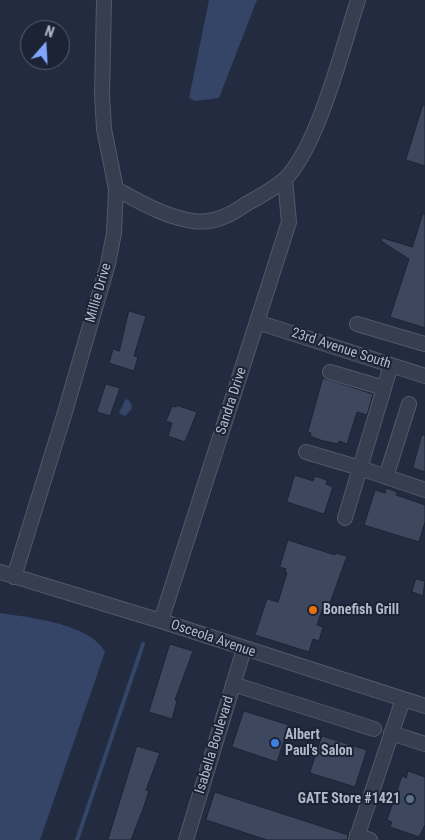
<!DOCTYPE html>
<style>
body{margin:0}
#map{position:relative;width:425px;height:840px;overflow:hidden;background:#222b3f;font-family:"Roboto Condensed",sans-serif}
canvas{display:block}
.north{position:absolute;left:20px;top:20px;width:50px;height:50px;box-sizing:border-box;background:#1b2334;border:1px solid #575f70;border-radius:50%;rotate:19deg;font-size:14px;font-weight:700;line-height:20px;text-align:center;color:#b1b9ca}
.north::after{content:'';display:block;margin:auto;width:18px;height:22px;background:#81a6ff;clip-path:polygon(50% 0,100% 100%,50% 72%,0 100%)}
</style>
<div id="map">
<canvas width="425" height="840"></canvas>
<div class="north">N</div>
</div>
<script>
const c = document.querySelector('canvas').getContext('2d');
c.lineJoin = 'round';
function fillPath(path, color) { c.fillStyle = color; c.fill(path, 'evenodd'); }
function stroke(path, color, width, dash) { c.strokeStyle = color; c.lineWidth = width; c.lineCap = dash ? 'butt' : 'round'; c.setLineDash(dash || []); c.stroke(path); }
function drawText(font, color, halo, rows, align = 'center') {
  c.font = font + ' "Roboto Condensed",sans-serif'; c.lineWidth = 4; c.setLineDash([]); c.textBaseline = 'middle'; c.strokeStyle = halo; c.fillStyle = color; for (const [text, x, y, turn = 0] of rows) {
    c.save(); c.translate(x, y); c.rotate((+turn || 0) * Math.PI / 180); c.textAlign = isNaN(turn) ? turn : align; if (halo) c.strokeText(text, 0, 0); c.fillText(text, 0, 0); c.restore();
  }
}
fillPath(new Path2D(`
 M209,0H257L219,98L195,101L189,98Z
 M128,399L132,405L131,410L125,416L119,413L125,400Z
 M0,613C28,617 91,624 105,652L40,840H0Z`), '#344567');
stroke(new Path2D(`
 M77,840L143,644`), '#344567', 4);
const building = new Path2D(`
 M423,105H425V166L406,160Z
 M423,214H425V328L390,317L409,259L381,241L383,238L412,247Z
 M129,311L146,316L134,356L138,357L134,371L109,363L113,349L119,351Z
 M323,378L373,394L367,415L357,412L347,444L339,441L338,444L320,440L310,436L311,433L308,432Z
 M106,384L120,388L110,416L97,412Z
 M176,405L197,412L185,442L168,436L172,423L166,421L172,406L176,407Z
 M422,435H425V472L413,468Z
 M295,475L313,481L315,476L327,480L326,484L333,487L324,514L287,502Z
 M386,488L397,492L396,495L425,505V522L419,542L364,525L375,490L385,493Z
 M288,540L335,555V553L347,556L330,603L325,601L317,625L323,627L319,641L313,639L309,652L255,635L267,599L278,602L287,573L285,572L286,569L280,567Z
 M416,579L425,581L423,596L412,592Z
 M170,644L193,651L175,700L177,701L172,719L149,712Z
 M244,711L289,725L277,762L232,747Z
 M322,736L367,750L355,787L310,773Z
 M137,746L160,753L146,790L149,791L143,809L131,840H108Z
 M408,771L425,777V825L419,837L390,827L392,822L387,820L402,776L406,778Z
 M215,792L348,835L347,840H267L206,820Z`);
fillPath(building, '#3d485f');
stroke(building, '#1d2536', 1);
const minor = new Path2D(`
 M116,189C140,202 165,217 193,221C212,224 231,215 246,204C259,197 274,189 285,179C318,147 343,46 358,0
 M257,322L425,376
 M357,324L425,344
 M391,365L360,468L425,490
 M330,372L384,388
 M306,452L360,468L345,518
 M386,477L409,404
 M0,572L161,621L425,706
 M14,577L65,412L108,264L114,233L116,189L104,129L102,95L104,0
 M161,621L289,222L285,179
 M233,684L374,729
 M391,733L425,744
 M357,835L370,840
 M186,840L244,649
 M356,840L403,699`);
stroke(minor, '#51596a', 16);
stroke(minor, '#363e4f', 14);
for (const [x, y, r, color] of [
 [313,610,5,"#e8710a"],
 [275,743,5,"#3f7fe0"],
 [410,799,5,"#5c6f8a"]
]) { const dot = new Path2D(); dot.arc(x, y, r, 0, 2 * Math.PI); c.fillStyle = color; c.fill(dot); stroke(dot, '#1b2334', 2); }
drawText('14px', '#b1b9ca', '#1b2334', [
 ["Millie Drive",99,293,-74],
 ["23rd Avenue South",341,349,18],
 ["Sandra Drive",232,401,-72],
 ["Osceola Avenue",213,639,19],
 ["Isabella Boulevard",215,745,-73]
]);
drawText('bold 14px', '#b1b9ca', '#1b2334', [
 ["Bonefish Grill",323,610],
 ["Albert",285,735],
 ["Paul's Salon",285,751],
 ["GATE Store #1421",400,799,"right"]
], 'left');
</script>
